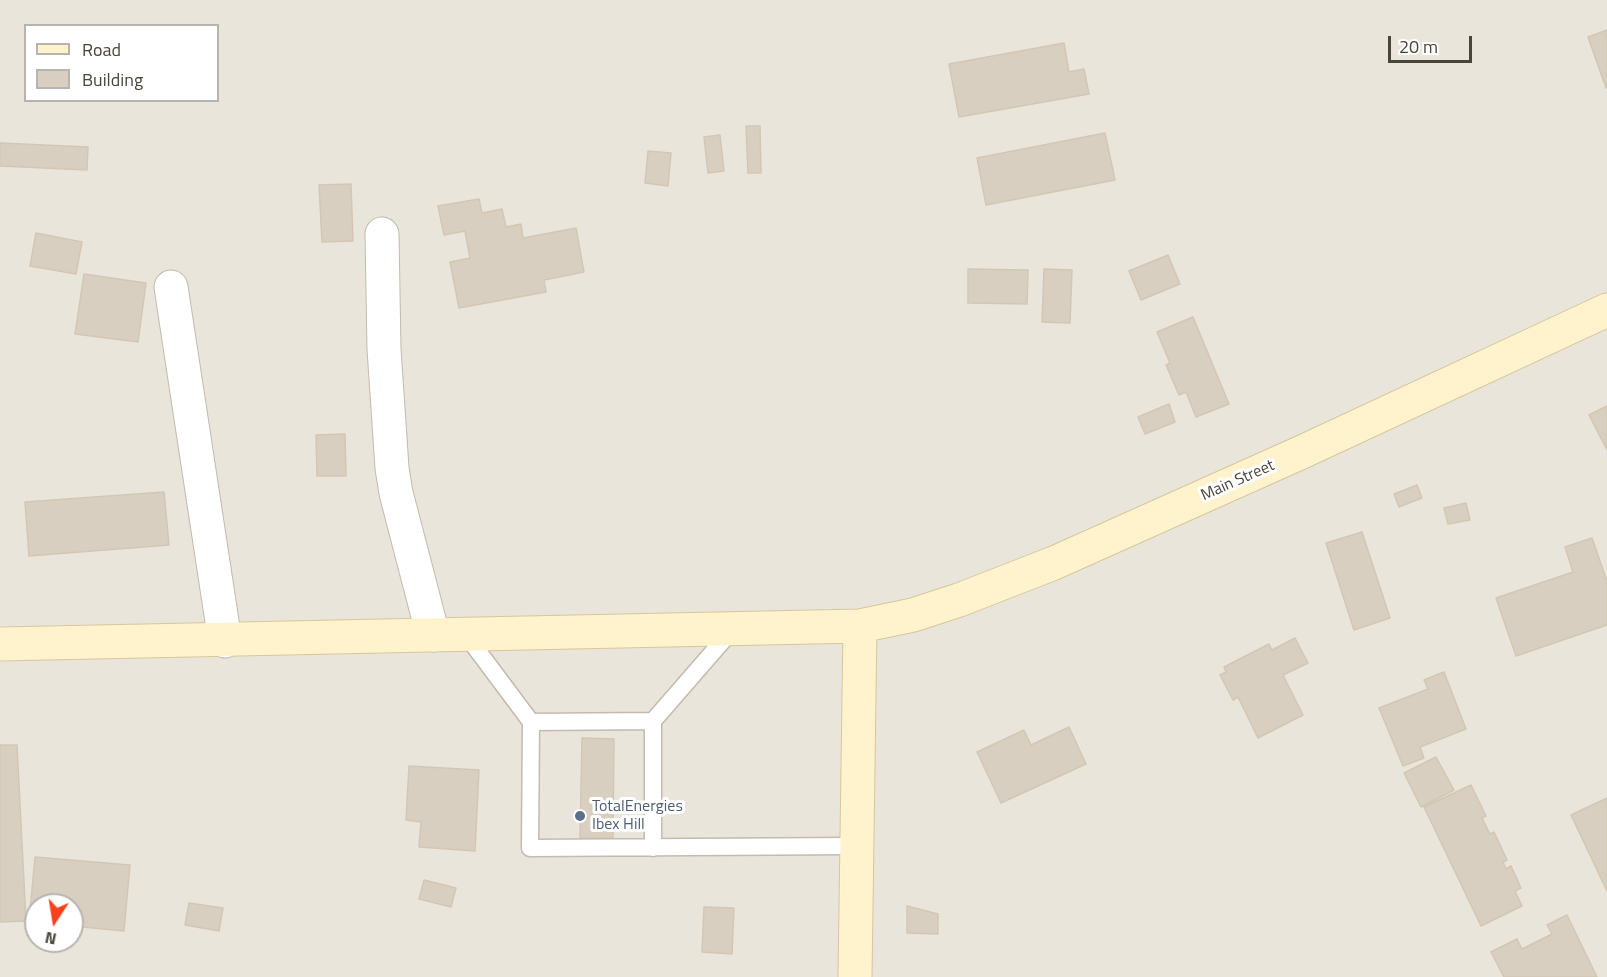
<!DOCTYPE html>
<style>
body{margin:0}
#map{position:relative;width:1607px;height:977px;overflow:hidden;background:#f6f3ec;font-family:"Titillium Web",sans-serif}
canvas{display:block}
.legend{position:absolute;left:24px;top:24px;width:195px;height:78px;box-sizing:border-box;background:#fff;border:2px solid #b7b4b0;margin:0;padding:8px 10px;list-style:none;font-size:18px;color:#4b4439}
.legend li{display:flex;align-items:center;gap:12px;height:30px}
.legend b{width:30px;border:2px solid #b7b4b0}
.north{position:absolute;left:24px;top:893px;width:60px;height:60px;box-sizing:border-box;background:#fff;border:2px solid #b7b4b0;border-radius:50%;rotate:192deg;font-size:16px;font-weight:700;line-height:24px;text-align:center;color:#4b4439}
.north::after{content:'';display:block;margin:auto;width:21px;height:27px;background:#fc3f1d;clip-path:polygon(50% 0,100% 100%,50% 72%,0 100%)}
.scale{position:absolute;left:1388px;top:36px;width:84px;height:27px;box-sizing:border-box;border:3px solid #4b4439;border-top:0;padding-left:8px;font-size:18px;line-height:21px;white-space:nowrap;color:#4b4439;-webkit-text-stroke:4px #fff;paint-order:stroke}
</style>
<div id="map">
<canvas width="1607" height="977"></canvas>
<ul class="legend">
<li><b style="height:8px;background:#fff3cd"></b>Road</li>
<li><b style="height:16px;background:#d8cfc1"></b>Building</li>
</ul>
<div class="north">N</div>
<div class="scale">20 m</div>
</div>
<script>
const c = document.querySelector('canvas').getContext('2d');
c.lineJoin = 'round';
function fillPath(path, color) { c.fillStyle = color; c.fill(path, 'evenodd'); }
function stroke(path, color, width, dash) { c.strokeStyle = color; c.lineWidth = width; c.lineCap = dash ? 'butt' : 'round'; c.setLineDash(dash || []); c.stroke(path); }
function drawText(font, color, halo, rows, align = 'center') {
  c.font = font + ' "Titillium Web",sans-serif'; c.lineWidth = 6; c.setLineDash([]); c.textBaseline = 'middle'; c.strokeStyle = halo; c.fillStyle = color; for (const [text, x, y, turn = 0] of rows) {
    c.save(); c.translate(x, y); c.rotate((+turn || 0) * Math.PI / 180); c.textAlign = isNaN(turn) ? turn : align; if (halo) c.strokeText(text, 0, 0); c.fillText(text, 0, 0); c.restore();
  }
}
fillPath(new Path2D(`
 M0,0H1607V977H0ZM26,26H218V100H26ZM36,905H72V941H36Z`), '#eae5da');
const building = new Path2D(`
 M1607,30V87L1606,88L1588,37Z
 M1064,43L1069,72L1084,69L1089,94L959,117L949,64Z
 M746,126H760L761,173H748Z
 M1105,133L1115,180L986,205L977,158Z
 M720,135L724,171L708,173L704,137Z
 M0,143L88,147L87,170L0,166Z
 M648,151L671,153L668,186L645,183Z
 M351,184L353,241L322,242L319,185Z
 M479,199L482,213L502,209L506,227L521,224L523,238L576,228L584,272L544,280L546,292L459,308L450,262L470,258L465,231L444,235L438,206Z
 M36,233L82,242L76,274L30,266Z
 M1168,255L1180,284L1141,300L1129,271Z
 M968,269L1028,270L1027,304L968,303Z
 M1044,269L1072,270L1070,323L1042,322Z
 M84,274L146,283L138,342L75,334Z
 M1193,317L1229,404L1196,417L1186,392L1179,395L1166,365L1170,363L1157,332Z
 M1169,404L1175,422L1145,434L1138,417Z
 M1607,406V450L1589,415Z
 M345,434L346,476H317L316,435Z
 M1417,485L1422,498L1399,507L1394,494Z
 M164,492L169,545L29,556L25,502Z
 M1466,503L1470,520L1448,524L1444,508Z
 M1362,532L1390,618L1354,630L1326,543Z
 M1592,538L1607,581V625L1516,656L1496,598L1573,572L1565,547Z
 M1295,638L1308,663L1283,675L1303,715L1258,738L1238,697L1233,700L1220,675L1226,672L1224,667L1269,644L1272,650Z
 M1444,672L1466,729L1420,747L1424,758L1403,766L1379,708L1428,689L1424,680Z
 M1069,727L1086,764L1001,803L977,752L1024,730L1031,745Z
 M582,738L614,739L613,838H580Z
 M0,745H17L26,921L0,922Z
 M1436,757L1454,790L1421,807L1404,773Z
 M409,766L479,770L475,851L419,847L421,822L406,820Z
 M1471,785L1486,816L1482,818L1490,834L1494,832L1507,860L1503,862L1506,869L1511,866L1521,888L1515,891L1522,906L1481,926L1424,807Z
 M1607,798V891L1571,815Z
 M35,857L130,865L124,931L72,926V905H36V923L29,922Z
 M424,880L456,888L451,907L419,899Z
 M189,903L223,908L219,931L185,925Z
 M907,906L938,914V934L907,933Z
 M704,907L734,908L732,954L702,952Z
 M1567,915L1597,977H1504L1491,952L1517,939L1522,949L1552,934L1547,925Z`);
fillPath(building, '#d8cfc1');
stroke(building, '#d3c7b4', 1.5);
const lane = new Path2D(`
 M466,635L531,722
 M653,721L733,629
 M653,848V721L531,722L530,848L856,846`);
const street = new Path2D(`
 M382,234L384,349L392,468L396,493L433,635
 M171,287L225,641`);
const secondary = new Path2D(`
 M0,644L860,626L913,615L959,600L1054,563L1302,452L1607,310
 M855,977L860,626`);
stroke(lane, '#c2bbae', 19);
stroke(street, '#c2bbae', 35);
stroke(secondary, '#d6c79b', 35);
stroke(lane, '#fff', 16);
stroke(street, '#fff', 33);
stroke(secondary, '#fff3cd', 33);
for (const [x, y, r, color] of [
 [580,816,6,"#5c6f8a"]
]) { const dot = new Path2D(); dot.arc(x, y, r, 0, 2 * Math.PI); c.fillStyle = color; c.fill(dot); stroke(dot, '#fff', 2); }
drawText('16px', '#4b4439', '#fff', [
 ["Main Street",1238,481,-24]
]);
drawText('16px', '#4e5e75', '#fff', [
 ["TotalEnergies",592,807],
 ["Ibex Hill",592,825]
], 'left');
</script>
